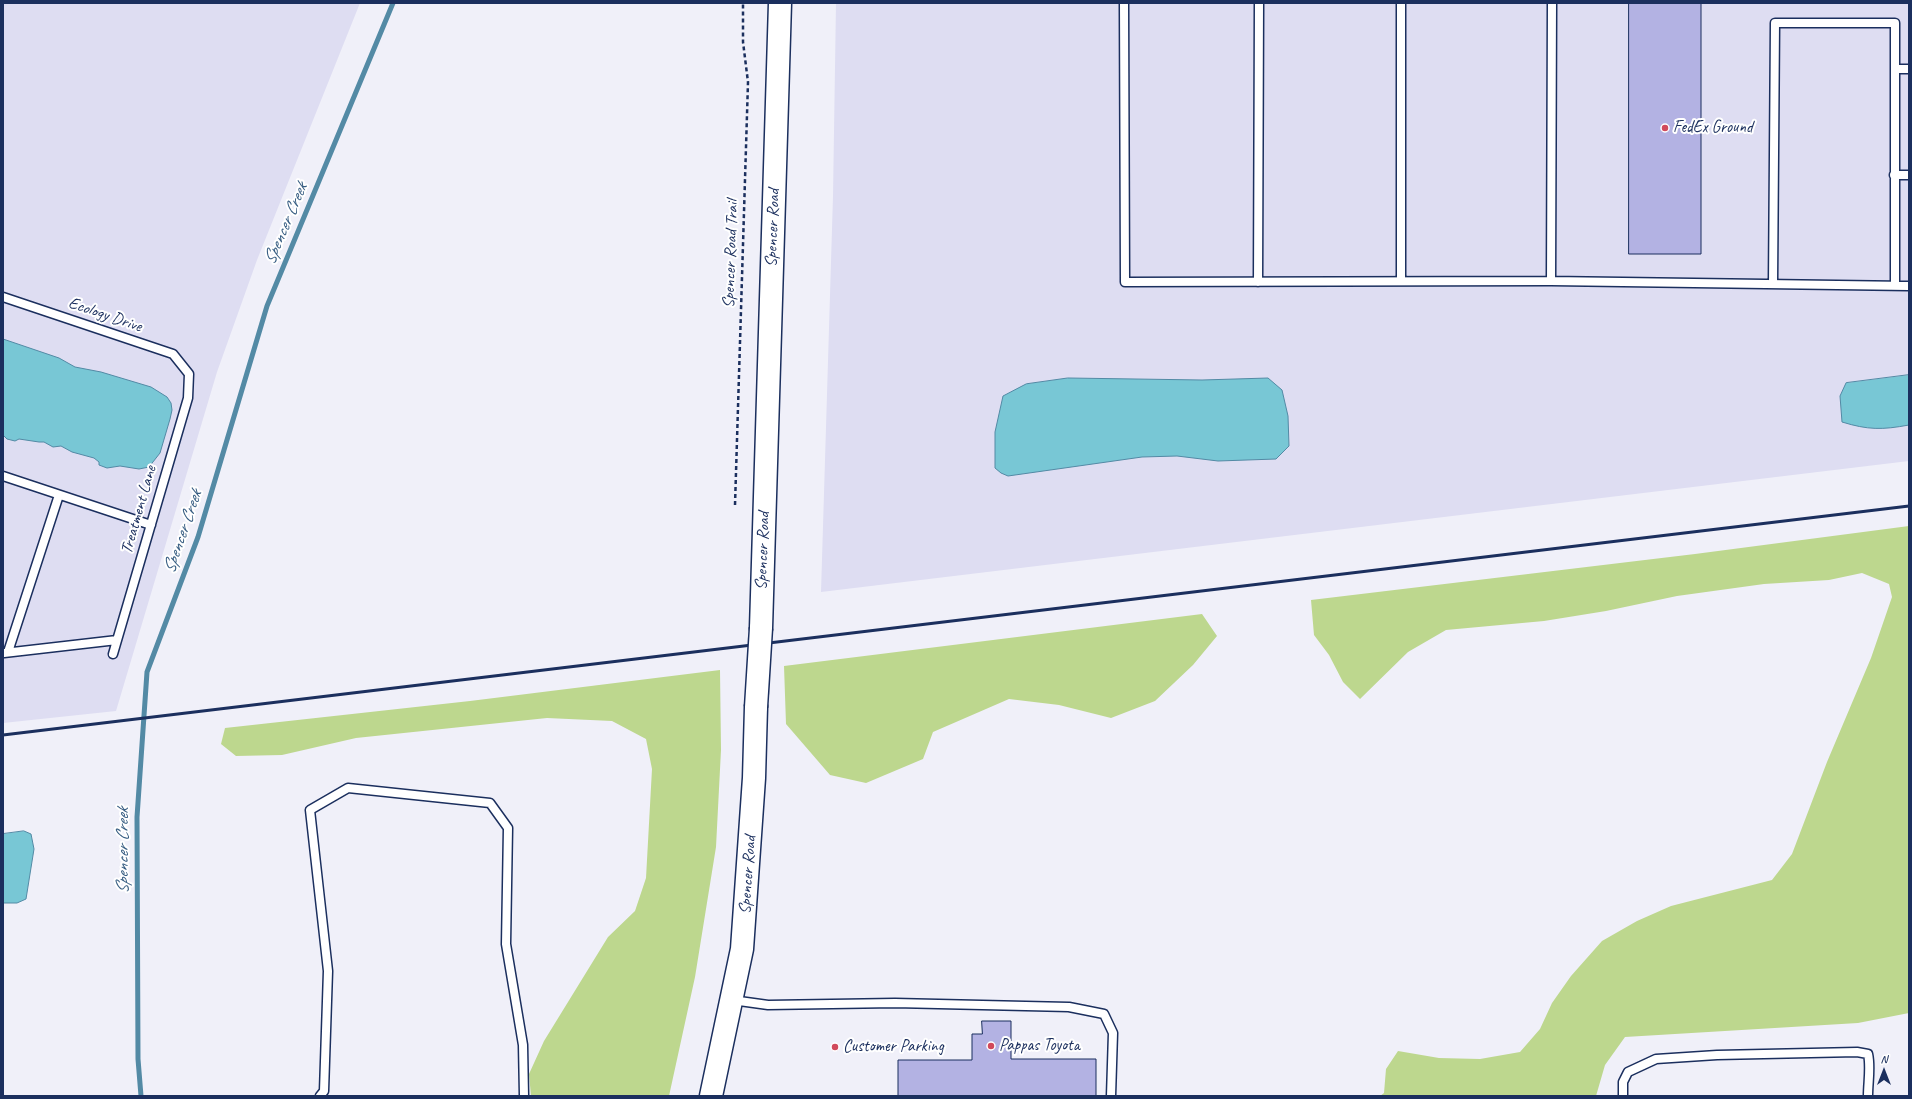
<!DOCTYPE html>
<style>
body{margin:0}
#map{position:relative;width:1912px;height:1099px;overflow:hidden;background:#f0f0f9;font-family:Caveat,sans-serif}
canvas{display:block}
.frame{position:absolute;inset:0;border:4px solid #1b2f5e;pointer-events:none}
.north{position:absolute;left:1864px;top:1051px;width:40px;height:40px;-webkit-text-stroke:3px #fff;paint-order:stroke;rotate:0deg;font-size:11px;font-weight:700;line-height:16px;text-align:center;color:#1b2f5e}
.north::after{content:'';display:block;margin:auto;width:14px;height:18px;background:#1b2f5e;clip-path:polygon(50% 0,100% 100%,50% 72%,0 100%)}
</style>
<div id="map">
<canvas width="1912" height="1099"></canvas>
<div class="frame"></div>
<div class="north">N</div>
</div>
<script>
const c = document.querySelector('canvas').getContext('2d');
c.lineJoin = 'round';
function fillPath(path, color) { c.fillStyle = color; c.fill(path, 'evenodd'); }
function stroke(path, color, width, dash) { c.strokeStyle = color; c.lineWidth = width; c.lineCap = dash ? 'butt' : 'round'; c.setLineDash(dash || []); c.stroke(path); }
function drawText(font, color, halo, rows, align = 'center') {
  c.font = font + ' Caveat,sans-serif'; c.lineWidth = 4; c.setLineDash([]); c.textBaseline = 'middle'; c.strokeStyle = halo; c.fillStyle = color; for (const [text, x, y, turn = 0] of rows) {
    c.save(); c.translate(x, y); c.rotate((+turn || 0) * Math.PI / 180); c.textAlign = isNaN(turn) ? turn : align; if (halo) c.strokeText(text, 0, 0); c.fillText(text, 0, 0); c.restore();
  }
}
fillPath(new Path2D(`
 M3,3H360L257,260L217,372L116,711L3,723Z
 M836,3H1909V461L821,592L833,196Z`), '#deddf2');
fillPath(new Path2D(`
 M1909,526V1013L1858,1023L1625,1037L1605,1065L1596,1096H1380L1384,1093L1386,1069L1398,1051L1439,1058L1480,1059L1520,1052L1540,1029L1552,1003L1571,976L1602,941L1637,921L1671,906L1772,880L1792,854L1827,762L1871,658L1892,597L1889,584L1862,573L1829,580L1764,584L1677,596L1606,611L1544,621L1446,630L1408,652L1360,699L1343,682L1329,655L1314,635L1311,600L1695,554Z
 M1202,614L1217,636L1193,665L1155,701L1111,718L1059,705L1009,699L933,732L923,759L866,783L830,775L786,724L784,666Z
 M720,670L721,750L716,847L695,977L669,1096H531L529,1074L544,1041L608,937L635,911L646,878L652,769L646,739L612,721L547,718L356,738L282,755L236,756L221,744L225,728L470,701Z`), '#bdd78e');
const water = new Path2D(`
 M3,339L59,358L75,367L101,372L151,387L167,397L171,403L172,410L170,419L160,453L149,467L139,469L120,466L107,468L99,465V462L94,458L72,452L61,446L53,447L44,442H39L19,439L15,441L7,439L3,435Z
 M1909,375V425C1882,430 1868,430 1842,422L1840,396L1846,383Z
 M1068,378L1202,380L1268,378L1282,390L1288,416L1289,446L1276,459L1218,461L1177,456L1142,457L1008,476L1001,473L995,468V432L1003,396L1026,384Z
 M24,831L31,834L34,849L26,899L17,903H3V834Z`);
fillPath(water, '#78c7d5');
stroke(water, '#538aa5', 1);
stroke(new Path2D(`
 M141,1096L138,1059L137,817L147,672L198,537L267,306L393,3`), '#538aa5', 5);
const building = new Path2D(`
 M1629,3H1701V254H1629Z
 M982,1021H1011V1059H1096V1096H898V1060H972V1034H982Z`);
fillPath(building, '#b3b2e3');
stroke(building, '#1b2f5e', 1);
const service = new Path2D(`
 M1124,3L1125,282L1551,281L1909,286
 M1401,3V281
 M1895,69H1909
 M1894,175H1909
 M1551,281L1552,3
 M1258,282L1259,3
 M1773,284L1775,23H1895V285
 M3,297L173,354L189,374L188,398L113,654
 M3,476L151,525
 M8,652L59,495
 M4,653L117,640
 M732,1000L768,1005L895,1003L1069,1007L1104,1014L1113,1033L1111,1096
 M320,1096L324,1091L328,971L310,810L348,788L490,803L508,828L506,944L523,1045L524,1096
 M1623,1096V1082L1628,1072L1656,1059L1717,1055L1857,1052L1868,1054C1871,1067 1868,1082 1868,1096`);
const secondary = new Path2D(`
 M761,628L780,3
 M711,1096L742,949L754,778L756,707`);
stroke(service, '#1b2f5e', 11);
stroke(secondary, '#1b2f5e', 25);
stroke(new Path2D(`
 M735,505L748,82L743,42V3`), '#1b2f5e', 2.5, [4, 3]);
stroke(service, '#fff', 8);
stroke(secondary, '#fff', 22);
stroke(new Path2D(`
 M3,735L1909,506`), '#1b2f5e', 3);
const secondaryBridge = new Path2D(`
 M756,707L761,628`);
stroke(secondaryBridge, '#1b2f5e', 25, []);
stroke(secondaryBridge, '#fff', 22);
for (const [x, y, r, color] of [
 [1665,128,4,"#d1495b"],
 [991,1046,4,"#d1495b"],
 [835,1047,4,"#d1495b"]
]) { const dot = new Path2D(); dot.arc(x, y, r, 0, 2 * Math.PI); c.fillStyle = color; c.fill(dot); stroke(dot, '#fff', 1.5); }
drawText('17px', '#1b2f5e', '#fff', [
 ["FedEx Ground",1673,128],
 ["Pappas Toyota",999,1046],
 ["Customer Parking",843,1047]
], 'left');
drawText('17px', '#1b2f5e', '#fff', [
 ["Spencer Road",773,228,-88],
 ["Spencer Road Trail",731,254,-88],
 ["Ecology Drive",105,315,19],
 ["Treatment Lane",139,510,-74],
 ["Spencer Road",763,551,-88],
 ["Spencer Road",748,875,-86]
]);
drawText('italic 18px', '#375d82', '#fff', [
 ["Spencer Creek",286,224,-67],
 ["Spencer Creek",183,532,-71],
 ["Spencer Creek",123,851,-90]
]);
</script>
